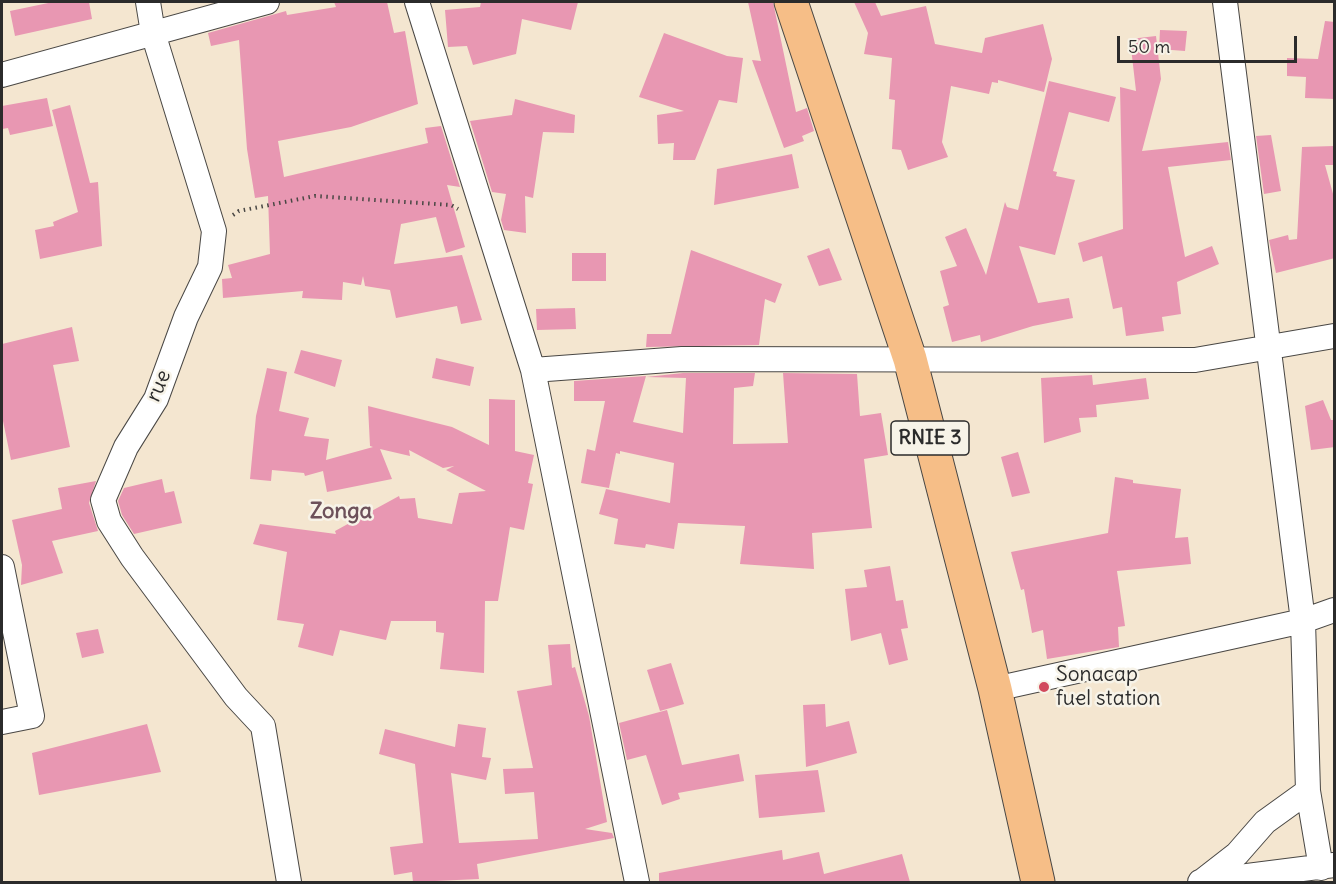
<!DOCTYPE html>
<style>
body{margin:0}
#map{position:relative;width:1336px;height:884px;overflow:hidden;background:#f4e6d0;font-family:Delius,sans-serif}
canvas{display:block}
.frame{position:absolute;inset:0;border:3px solid #2b2b2b;pointer-events:none}
.scale{position:absolute;left:1117px;top:36px;width:180px;height:27px;box-sizing:border-box;border:3px solid #2b2b2b;border-top:0;padding-left:8px;font-size:18px;line-height:21px;white-space:nowrap;color:#2b2b2b;-webkit-text-stroke:4px #f7f3e8;paint-order:stroke}
</style>
<div id="map">
<canvas width="1336" height="884"></canvas>
<div class="frame"></div>
<div class="scale">50 m</div>
</div>
<script>
const c = document.querySelector('canvas').getContext('2d');
c.lineJoin = 'round';
function fillPath(path, color) { c.fillStyle = color; c.fill(path, 'evenodd'); }
function stroke(path, color, width, dash) { c.strokeStyle = color; c.lineWidth = width; c.lineCap = dash ? 'butt' : 'round'; c.setLineDash(dash || []); c.stroke(path); }
function drawText(font, color, halo, rows, align = 'center') {
  c.font = font + ' Delius,sans-serif'; c.lineWidth = 5; c.setLineDash([]); c.textBaseline = 'middle'; c.strokeStyle = halo; c.fillStyle = color; for (const [text, x, y, turn = 0] of rows) {
    c.save(); c.translate(x, y); c.rotate((+turn || 0) * Math.PI / 180); c.textAlign = isNaN(turn) ? turn : align; if (halo) c.strokeText(text, 0, 0); c.fillText(text, 0, 0); c.restore();
  }
}
fillPath(new Path2D(`
 M53,2H89L92,19L15,36L10,11Z
 M334,2H387L394,33L405,31L418,104L351,127L278,141L284,177L428,143L425,128L441,126L460,187L447,185L465,247L446,253L436,217L401,224L394,264L462,255L482,320L461,324L457,306L396,318L390,290L365,286L363,276L361,285L343,282L342,300L302,298L303,291L223,298L222,279L232,278L228,265L270,254L268,196L255,198L247,149L239,40L211,46L208,33L286,11L287,15L336,7Z
 M481,2H578L571,30L522,19L516,54L473,65L467,46L448,47L445,10L480,7Z
 M748,2H773L796,112L807,108L814,131L802,136L804,141L784,148L752,60L761,61Z
 M854,2H875L881,16L926,6L935,44L982,53L985,38L1043,24L1052,59L1044,92L998,80V83L992,82L989,94L951,86L942,142L948,157L908,170L901,150L892,149L895,100L889,99L892,58L864,54L868,33Z
 M1325,21L1335,22V99L1305,98L1306,77L1287,76V58L1318,59Z
 M1160,30L1187,31L1185,51L1159,49Z
 M664,33L727,56L743,58L737,103L719,100L695,160H673L674,143L658,144L657,115L684,111L639,97Z
 M1156,36L1161,79L1142,151L1228,142L1231,160L1168,167L1185,257L1212,246L1219,264L1177,282L1181,314L1162,317L1164,331L1126,336L1122,307L1113,309L1102,256L1083,262L1078,243L1123,229L1120,87L1136,91L1130,39Z
 M1049,81L1116,97L1109,122L1069,112L1053,171L1057,172L1056,176L1075,180L1055,255L1019,246L1038,303L1069,298L1073,318L1033,326L981,342L980,335L952,342L943,307L949,305L940,271L957,266L945,237L966,228L986,275L1005,202L1007,207L1018,210Z
 M47,98L53,126L10,135L8,128L2,129V106Z
 M515,99L575,115L574,133L543,132L533,198L525,196L526,233L504,230L501,220L506,194L492,192L470,121L512,115Z
 M70,105L90,183L98,182L102,246L40,259L35,230L54,226L53,222L78,212L52,110Z
 M1271,135L1281,191L1264,194L1256,136Z
 M1334,146V165H1325L1335,201V258L1276,273L1269,240L1288,235L1289,240L1297,239L1302,147Z
 M792,154L799,188L714,205L717,169Z
 M829,248L842,280L819,286L807,256Z
 M691,250L782,284L775,303L765,299L759,345L646,347L647,334H671Z
 M572,253H606V281H572Z
 M575,308L576,329L537,330L536,309Z
 M72,327L79,361L53,365L70,447L11,460L2,416V344Z
 M301,350L342,360L335,387L294,373Z
 M436,358L474,367L470,386L432,378Z
 M267,368L287,372L279,411L309,418L304,436L329,439L326,460L373,447L370,446L368,406L452,427L489,445V399L515,400V451L534,455L528,483L533,484L524,530L510,527L498,601H485L484,673L440,669L444,633L436,632V621H391L386,640L340,630L333,656L298,647L304,624L277,620L287,552L253,544L260,524L336,534L335,531L399,496L400,499L415,498L418,518L452,524L459,493L486,491L446,470L454,466L443,468L409,450L410,456L380,449L392,479L327,492L323,471L305,476L304,473L272,470L271,481L250,479L256,416Z
 M683,373H755L753,386L734,388L733,444L788,443L783,373L857,374L860,416L881,413L888,455L864,459L872,528L812,533L814,569L740,564L745,526L678,523L674,549L646,544L645,548L614,544L618,519L599,514L606,489L670,503L674,463L620,451V454L616,453L609,488L581,483L587,449L595,451L605,401H574V381L646,376L633,422L683,433L686,378L646,377Z
 M1092,375L1093,385L1146,378L1149,399L1096,405L1097,417L1079,418L1081,432L1044,443L1041,378Z
 M1323,400L1331,420H1335V447L1311,450L1305,406Z
 M1018,452L1030,493L1012,497L1001,457Z
 M1115,477L1133,480V483L1181,489L1175,538L1188,537L1191,564L1117,571L1125,626L1118,627L1119,647L1047,659L1043,630L1032,633L1024,589L1021,590L1011,552L1108,533Z
 M162,479L165,493L174,491L182,523L134,534L122,515L118,501L124,488Z
 M96,481L89,503L98,531L52,541L63,573L21,585L22,565L12,520L62,509L58,488Z
 M890,566L896,601L903,600L908,628L901,629L908,660L889,665L881,633L851,641L845,589L867,587L864,570Z
 M98,629L104,653L82,658L76,633Z
 M570,644L572,668L575,667L589,716L607,822L585,829L612,833L614,838L477,864L479,879L413,882L412,872L394,875L390,847L423,843L415,764L379,754L385,729L455,747L458,724L486,728L482,757L491,758L486,780L451,773L459,843L538,839L534,792L505,794L503,769L533,768L517,691L552,685L548,645Z
 M671,663L684,704L660,711L647,670Z
 M825,704L826,727L849,721L857,753L806,767L803,705Z
 M667,710L682,765L739,754L744,781L678,793L680,799L662,805L646,755L627,760L619,723Z
 M147,724L161,772L39,795L32,753Z
 M818,770L825,812L759,818L755,775Z
 M782,850L783,860L819,852L824,874L902,854L910,882H659V873Z`), '#e897b2');
const minor = new Path2D(`
 M148,2L153,33L214,231L210,267L186,317L156,399L126,447L103,500L109,521L132,557L236,697L263,726L289,882
 M417,2L533,370L637,882
 M1225,2L1303,621L1308,791
 M2,75L267,2
 M533,370L682,359L1195,360L1334,336
 M2,567L32,716L2,722
 M995,689L1303,621L1334,610
 M1200,882L1334,865
 M1201,882L1237,854L1265,822L1308,791L1321,868`);
const highway = new Path2D(`
 M791,2L910,359L995,689L1038,882`);
stroke(minor, '#494744', 26);
stroke(highway, '#494744', 35);
stroke(new Path2D(`
 M233,215L239,211L315,196L451,205L458,209`), '#494744', 4, [1.5, 4.5]);
stroke(minor, '#fff', 24);
stroke(highway, '#f6be87', 33);
for (const [x, y, r, color] of [
 [1044,687,6,"#d1495b"]
]) { const dot = new Path2D(); dot.arc(x, y, r, 0, 2 * Math.PI); c.fillStyle = color; c.fill(dot); stroke(dot, '#f7f3e8', 2); }
for (const [x, y, w] of [
 [930,438,78]
]) { const box = new Path2D(); box.roundRect(x - w / 2, y - 17, w, 34, 4.5); c.fillStyle = '#f7f3e8'; c.fill(box); stroke(box, '#2b2b2b', 1.5); }
drawText('bold 20px', '#2b2b2b', null, [
 ["RNIE 3",930,438]
]);
drawText('21px', '#2b2b2b', '#f7f3e8', [
 ["rue",159,386,-67]
]);
drawText('21px', '#2b2b2b', '#f7f3e8', [
 ["Sonacap",1056,675],
 ["fuel station",1056,699]
], 'left');
drawText('bold 22px', '#6d515a', '#f7f3e8', [
 ["Zonga",341,512]
]);
</script>
